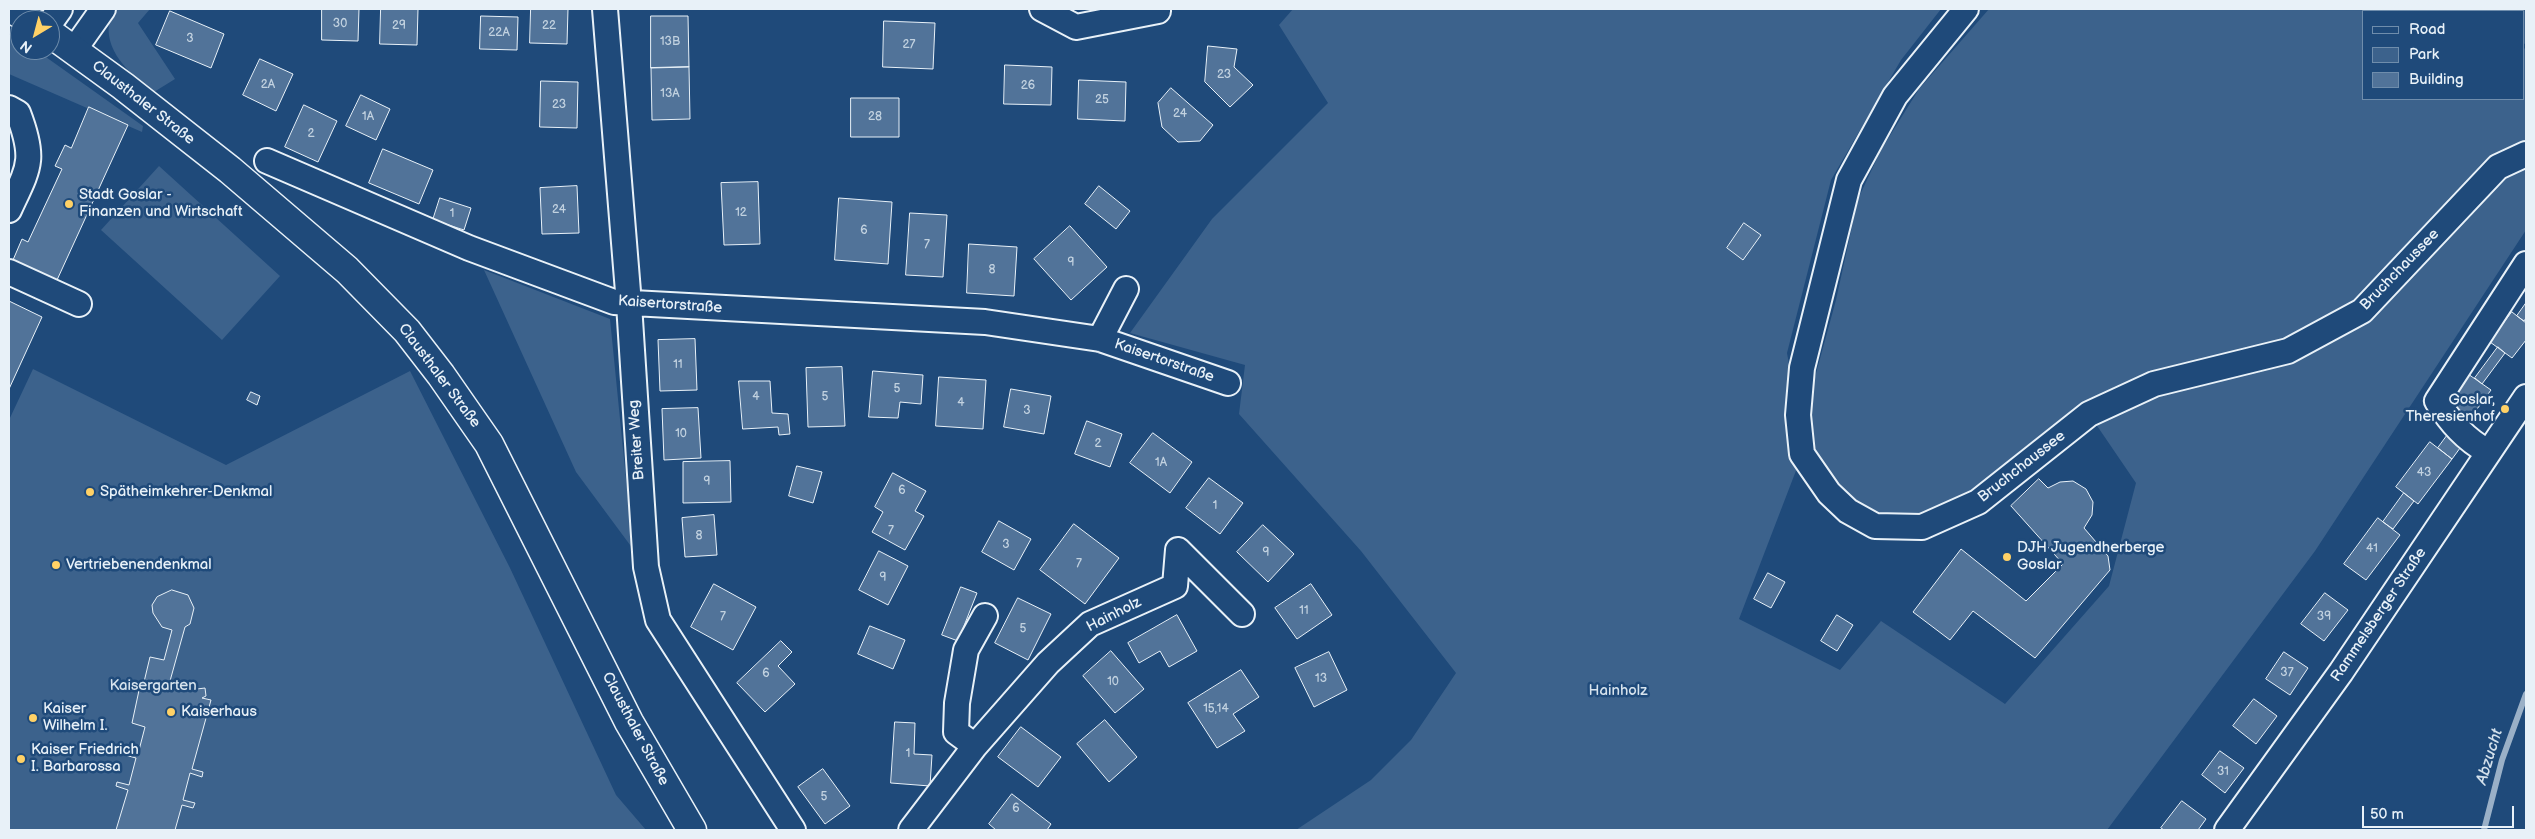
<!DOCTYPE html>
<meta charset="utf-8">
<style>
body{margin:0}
#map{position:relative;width:2535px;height:839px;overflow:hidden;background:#1f4a7a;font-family:"Balsamiq Sans",sans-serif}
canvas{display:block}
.frame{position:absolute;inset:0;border:10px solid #e8f1f8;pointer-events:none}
.legend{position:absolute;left:2362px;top:10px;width:162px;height:90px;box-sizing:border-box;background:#1f4a7a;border:1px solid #6f8dac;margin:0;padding:6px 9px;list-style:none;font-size:15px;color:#e8f1f8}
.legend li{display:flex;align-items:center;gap:10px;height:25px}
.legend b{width:25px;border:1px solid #6f8dac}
.north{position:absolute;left:10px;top:10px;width:50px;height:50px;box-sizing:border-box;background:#1f4a7a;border:1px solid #6f8dac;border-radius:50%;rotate:217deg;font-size:14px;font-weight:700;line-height:20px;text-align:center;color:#e8f1f8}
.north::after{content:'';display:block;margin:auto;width:18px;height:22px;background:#ffd166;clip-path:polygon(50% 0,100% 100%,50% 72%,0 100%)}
.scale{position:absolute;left:2362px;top:806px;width:152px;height:22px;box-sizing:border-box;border:2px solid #e8f1f8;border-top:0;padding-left:6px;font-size:15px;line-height:18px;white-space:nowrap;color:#e8f1f8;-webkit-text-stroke:4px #1f4a7a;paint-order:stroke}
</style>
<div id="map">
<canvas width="2535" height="839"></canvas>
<div class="frame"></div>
<ul class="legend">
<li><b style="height:6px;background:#1f4a7a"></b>Road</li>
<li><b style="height:14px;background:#3c628c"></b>Park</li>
<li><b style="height:14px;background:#517399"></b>Building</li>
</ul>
<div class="north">N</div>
<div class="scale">50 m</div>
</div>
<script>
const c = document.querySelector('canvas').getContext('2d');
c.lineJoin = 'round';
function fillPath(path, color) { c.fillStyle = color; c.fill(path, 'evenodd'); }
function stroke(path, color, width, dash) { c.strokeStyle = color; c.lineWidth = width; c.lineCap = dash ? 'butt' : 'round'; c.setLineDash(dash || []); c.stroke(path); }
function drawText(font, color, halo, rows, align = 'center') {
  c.font = font + ' "Balsamiq Sans",sans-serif'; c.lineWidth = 5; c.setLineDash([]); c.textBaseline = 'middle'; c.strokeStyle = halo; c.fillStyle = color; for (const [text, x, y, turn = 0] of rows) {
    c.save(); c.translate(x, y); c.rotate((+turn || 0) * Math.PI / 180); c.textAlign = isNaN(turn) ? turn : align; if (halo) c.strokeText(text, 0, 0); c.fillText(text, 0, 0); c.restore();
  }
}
fillPath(new Path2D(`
 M114,9H150L138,23L175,79L154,92C127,73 96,43 114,9Z
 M1293,9H1941L1901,60L1831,180L1787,353L1798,415L1815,377L1836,300L1858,199L1881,150L1919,89L1989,9H2526V43L2524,44V11H2364V99H2524V48L2526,50V230L2315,551L2107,830H1296L1371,780L1411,740L1456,673L1361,551L1239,414L1245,365L1130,333L1212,219L1328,103L1279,25ZM2089,414L2136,483L2109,586L2005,704L1881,621L1840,670L1739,619L1802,455L1875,526L1978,502Z
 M9,33L20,40V50H36L143,126L142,132L9,74Z
 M159,166L280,276L222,340L101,230Z
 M484,270L610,319L633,549L576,472Z
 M33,369L226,465L410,371L510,568L616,795L646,830H9V420Z`), '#3c628c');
stroke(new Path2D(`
 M2484,830L2502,760L2526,694`), '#9ab0c7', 6);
const building = new Path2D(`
 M322,9H359L358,41L322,40Z
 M381,9H418L417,45L380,44Z
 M531,9H568L567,44L530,43Z
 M170,11L224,34L211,68L156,45Z
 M481,16L518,17L517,50L480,49Z
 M651,16H688L689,67L651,68Z
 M884,21L935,23L933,69L883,67Z
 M1208,46L1237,49L1234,67L1253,85L1230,107L1205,82Z
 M260,59L293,74L276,111L243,95Z
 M1005,65L1052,67L1051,105L1004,104Z
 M689,67L690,119L652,120L651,68Z
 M1079,80L1126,82L1125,121L1078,119Z
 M541,81L578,82L577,128L540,127Z
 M1171,88L1213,125L1200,141L1178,142L1162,127L1158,103Z
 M361,95L390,109L376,140L346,126Z
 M851,98H899V137H851Z
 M304,105L337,121L318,162L285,147Z
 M89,107L128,125L57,280L45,275L41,282L21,273L24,265L13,260L22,239L28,242L62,169L55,166L65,145L71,148Z
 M383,149L433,170L419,204L369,183Z
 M758,182L760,244L724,245L721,183Z
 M577,186L579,233L542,234L540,188Z
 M1099,186L1130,211L1116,229L1085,204Z
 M440,198L471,208L464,230L433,220Z
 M839,198L892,202L888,264L835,260Z
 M910,213L947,215L943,277L906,275Z
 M1744,223L1761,235L1743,260L1727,248Z
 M1070,226L1107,267L1071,300L1034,259Z
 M969,244L1017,247L1014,296L967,293Z
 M9,301L42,317L9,389Z
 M2526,303V318L2524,321L2517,316Z
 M2512,312L2526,323V340L2512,358L2490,342Z
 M695,339L697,390L660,391L658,340Z
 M2498,347L2505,353L2482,384L2475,378Z
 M842,367L845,426L808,427L806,368Z
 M873,371L923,375L921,404L900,402L898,418L869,417Z
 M2468,374L2491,390L2469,420L2446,403Z
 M939,377L986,380L983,429L936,426Z
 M739,381H770L772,413L788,414L790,434L779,435L778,427L743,429Z
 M1011,389L1051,396L1044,434L1004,427Z
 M251,392L260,396L257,405L247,400Z
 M698,408L701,458L664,460L662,409Z
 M1087,421L1122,434L1110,467L1075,454Z
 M1153,433L1192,462L1170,493L1130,463Z
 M2449,433L2463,444L2452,459L2438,448Z
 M2430,442L2452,459L2418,504L2396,487Z
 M730,461L731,502L683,503V462Z
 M797,466L822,472L813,503L789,496Z
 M893,473L926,491L915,511L924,516L905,550L872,532L883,512L875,507Z
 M1209,478L1243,503L1220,534L1186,508Z
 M2039,479L2048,488L2060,482L2073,481L2086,489L2093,502L2092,515L2084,528L2108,556L2110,570L2035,658L1973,611L1950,640L1913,612L1961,549L2026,601L2063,564L2011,506Z
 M2404,493L2414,501L2393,529L2383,522Z
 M714,515L717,555L685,557L682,518Z
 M2378,518L2400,535L2366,580L2344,564Z
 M999,521L1031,539L1014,570L982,552Z
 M1074,524L1119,558L1085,604L1040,570Z
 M1263,525L1294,554L1268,582L1237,552Z
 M879,551L908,566L888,605L859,590Z
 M1768,573L1785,582L1771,608L1754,599Z
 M714,584L756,607L733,650L691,627Z
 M1311,584L1332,615L1297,639L1275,608Z
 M961,587L977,593L958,641L942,635Z
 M172,590L188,595L194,608L190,624L185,627L170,681L197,689L205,688L206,696L202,698L211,700L192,769L203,772L202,777L190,773L183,800L195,803L193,808L182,805L175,830H116L128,790L116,786L117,782L129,785L136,758L125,755L126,751L138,754L145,727L132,723L141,681L144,682L150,657L164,660L172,630L162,627L153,613L152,605L157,597Z
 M2325,593L2348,610L2324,641L2301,624Z
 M1018,598L1051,614L1028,660L995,643Z
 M1177,615L1197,651L1169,667L1160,651L1139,663L1128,643Z
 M1837,615L1853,625L1837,651L1821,641Z
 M870,626L905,640L893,669L858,654Z
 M781,641L792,652L778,666L795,684L765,712L737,683Z
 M1111,651L1144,689L1115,713L1083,676Z
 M1329,652L1347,690L1314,707L1295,668Z
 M2284,652L2308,668L2290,695L2266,679Z
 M1241,670L1259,697L1233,714L1245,731L1217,748L1188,703Z
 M2254,699L2277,716L2256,744L2233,726Z
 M1105,720L1137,757L1109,782L1077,744Z
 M895,722L915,723L914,754L932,755L930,786L891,783Z
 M1021,727L1061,757L1038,787L998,757Z
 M2220,751L2244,768L2225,793L2202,775Z
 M823,769L850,806L825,824L798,787Z
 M1012,794L1051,824L1047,830H996L989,824Z
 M2182,801L2206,819L2198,830H2164L2161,828Z`);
fillPath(building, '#517399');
stroke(building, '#e8f1f8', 1);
const minor = new Path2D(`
 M605,9L629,304L646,567L658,620L793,830
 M1042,9L1076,27L1158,11
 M1966,9L1895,96L1849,180L1802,368L1798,415L1802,454L1829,493L1848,511L1875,526L1922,527L1978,502L2089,414L2154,384L2288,351L2362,311L2498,167L2526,154
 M50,23L60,9
 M74,50L103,9
 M9,108L18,113C36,160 29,167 9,210
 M267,161L469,248L614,302L985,322L1100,339L1228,383
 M9,272L79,304
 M1100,339L1126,289
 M2488,452C2465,439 2451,423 2437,401L2526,264
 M975,746L956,732L957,703L966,650L985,616
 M911,830L975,746L1048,663L1090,624L1175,586L1178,550L1242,614
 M2227,830L2341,672L2526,397`);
const major = new Path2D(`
 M12,9L30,20
 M50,33L123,86L230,170L347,270L407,331L441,375L489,444L629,722L692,830`);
stroke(minor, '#e8f1f8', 28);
stroke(major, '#e8f1f8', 31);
stroke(minor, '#1f4a7a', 24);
stroke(major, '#1f4a7a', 28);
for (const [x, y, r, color] of [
 [69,204,5,"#ffd166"],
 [2505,409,5,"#ffd166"],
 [90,492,5,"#ffd166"],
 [2007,557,5,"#ffd166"],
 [56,565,5,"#ffd166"],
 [171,712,5,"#ffd166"],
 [33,718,5,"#ffd166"],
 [21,759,5,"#ffd166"]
]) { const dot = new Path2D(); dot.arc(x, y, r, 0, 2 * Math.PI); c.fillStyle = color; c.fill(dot); stroke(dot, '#1f4a7a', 2); }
drawText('12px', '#c2d2e0', null, [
 ["30",340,24],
 ["29",399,26],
 ["22",549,26],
 ["22A",499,33],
 ["3",190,39],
 ["13B",670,42],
 ["27",909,45],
 ["23",1224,75],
 ["2A",268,85],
 ["26",1028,86],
 ["13A",670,94],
 ["25",1102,100],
 ["23",559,105],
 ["24",1180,114],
 ["1A",368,117],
 ["28",875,117],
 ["2",311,134],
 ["24",559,210],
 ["12",741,213],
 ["1",452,214],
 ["6",864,231],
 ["7",927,245],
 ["9",1071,263],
 ["8",992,270],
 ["11",678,365],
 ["5",897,389],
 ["4",756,397],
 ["5",825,397],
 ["4",961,403],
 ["3",1027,411],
 ["10",681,434],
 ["2",1098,444],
 ["1A",1161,463],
 ["43",2424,473],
 ["9",707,482],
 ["6",902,491],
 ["1",1215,506],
 ["7",891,531],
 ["8",699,536],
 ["3",1006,545],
 ["41",2372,549],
 ["9",1266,553],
 ["7",1079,564],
 ["9",883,578],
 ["11",1304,611],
 ["7",723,617],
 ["39",2324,617],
 ["5",1023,629],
 ["37",2287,673],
 ["6",766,674],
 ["13",1321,679],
 ["10",1113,682],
 ["15,14",1216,709],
 ["1",908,754],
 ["31",2223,772],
 ["5",824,797],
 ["6",1016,809]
]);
drawText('15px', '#e8f1f8', '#1f4a7a', [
 ["Clausthaler Straße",143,103,38],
 ["Bruchchaussee",2400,270,-46],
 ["Kaisertorstraße",670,305,4],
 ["Kaisertorstraße",1164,361,19],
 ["Clausthaler Straße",439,376,53],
 ["Breiter Weg",637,440,-94],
 ["Bruchchaussee",2022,467,-38],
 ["Hainholz",1114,615,-27],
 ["Rammelsberger Straße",2379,615,-56],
 ["Clausthaler Straße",635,729,62]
]);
drawText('15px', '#e8f1f8', '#1f4a7a', [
 ["Stadt Goslar -",79,195],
 ["Finanzen und Wirtschaft",79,212],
 ["Goslar,",2495,400,"right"],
 ["Theresienhof",2495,417,"right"],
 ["Spätheimkehrer-Denkmal",100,492],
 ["DJH Jugendherberge",2017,548],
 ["Goslar",2017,565],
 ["Vertriebenendenkmal",66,565],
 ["Kaiser",43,709],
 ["Wilhelm I.",43,726],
 ["Kaiserhaus",181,712],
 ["Kaiser Friedrich",31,750],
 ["I. Barbarossa",31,767]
], 'left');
drawText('15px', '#d7e3ed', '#1f4a7a', [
 ["Kaisergarten",153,686],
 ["Hainholz",1618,691]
]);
drawText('italic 16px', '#d4e1ec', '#1f4a7a', [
 ["Abzucht",2490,757,-73]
]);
</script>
